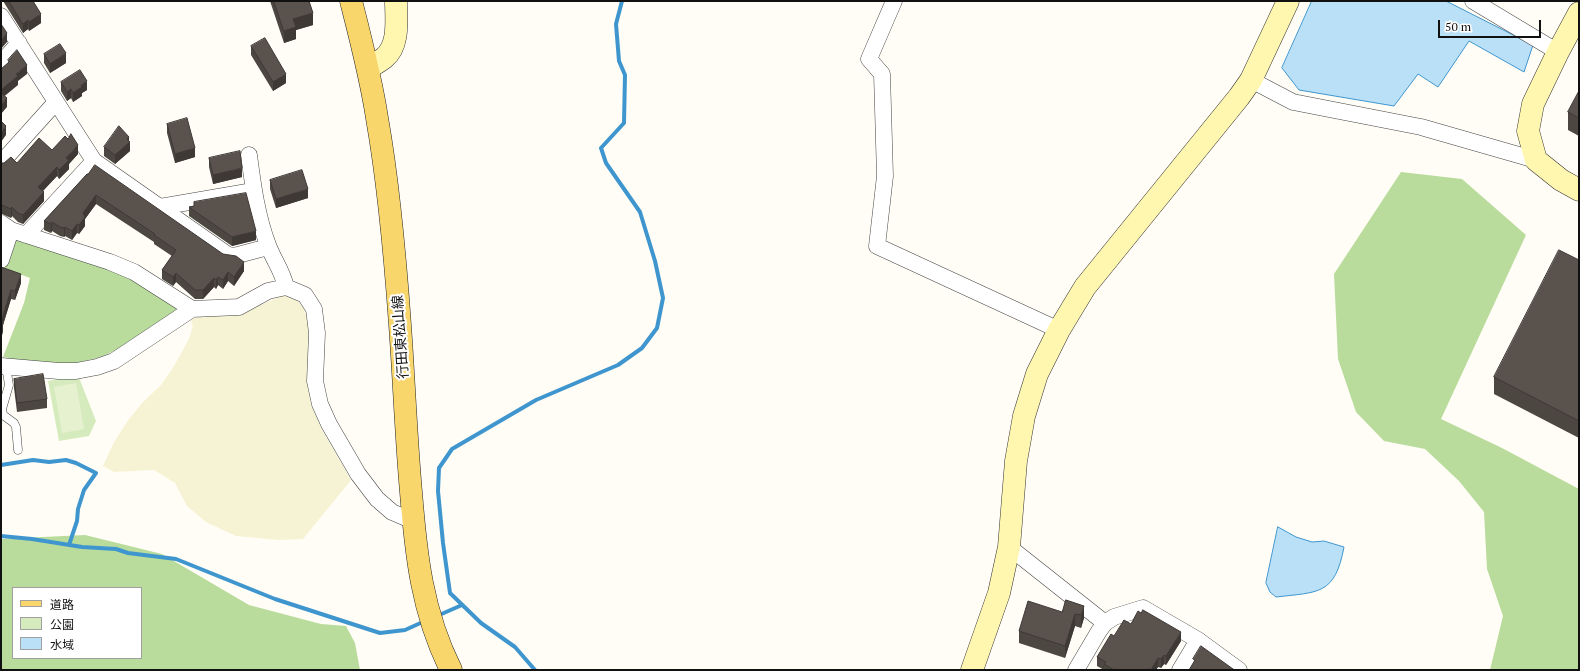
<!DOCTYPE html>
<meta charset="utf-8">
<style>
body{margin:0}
#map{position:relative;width:1580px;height:671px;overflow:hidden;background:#fffdf5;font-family:"PT Serif","Noto Sans JP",serif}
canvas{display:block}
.frame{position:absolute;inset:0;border:2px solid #111;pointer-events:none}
.legend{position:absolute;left:12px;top:587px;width:130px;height:72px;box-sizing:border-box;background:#fff;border:1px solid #a0a0a0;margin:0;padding:5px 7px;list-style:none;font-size:12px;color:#111}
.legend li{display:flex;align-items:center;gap:8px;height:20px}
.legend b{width:20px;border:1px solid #a0a0a0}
.scale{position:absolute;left:1438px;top:20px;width:103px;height:18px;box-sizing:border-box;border:2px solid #111;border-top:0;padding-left:5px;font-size:12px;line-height:14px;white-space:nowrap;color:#111;-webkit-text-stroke:3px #fff;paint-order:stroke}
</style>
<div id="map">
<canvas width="1580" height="671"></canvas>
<div class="frame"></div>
<ul class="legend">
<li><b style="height:5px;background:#f9d66b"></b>道路</li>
<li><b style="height:11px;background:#d5ebbd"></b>公園</li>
<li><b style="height:11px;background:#b9e0f7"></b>水域</li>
</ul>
<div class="scale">50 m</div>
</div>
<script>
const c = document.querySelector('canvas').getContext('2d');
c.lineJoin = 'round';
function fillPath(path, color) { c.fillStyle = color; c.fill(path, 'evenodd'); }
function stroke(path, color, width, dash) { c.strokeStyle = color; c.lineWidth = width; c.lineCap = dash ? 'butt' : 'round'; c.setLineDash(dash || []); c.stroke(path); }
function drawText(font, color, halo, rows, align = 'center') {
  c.font = font + ' "PT Serif","Noto Sans JP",serif'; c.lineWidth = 4; c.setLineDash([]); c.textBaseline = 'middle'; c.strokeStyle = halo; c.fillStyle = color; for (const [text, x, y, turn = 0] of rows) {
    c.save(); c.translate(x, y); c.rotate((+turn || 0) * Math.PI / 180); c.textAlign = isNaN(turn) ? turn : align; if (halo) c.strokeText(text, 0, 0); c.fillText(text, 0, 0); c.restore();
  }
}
fillPath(new Path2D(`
 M281,296H293L303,307L309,322V375L311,404L321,428L351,480L303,539L279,540L236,536L206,522L187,506L175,483L154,470L114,472L103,466L114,442L129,419L143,402L161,385L174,366L189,339L193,325L190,319L209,315L239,311L263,304Z`), '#f6f3d4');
fillPath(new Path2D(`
 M78,375L96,421L89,436L59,441L48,381Z`), '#d5ebbd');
fillPath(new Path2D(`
 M1401,172L1462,179L1526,235L1441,419L1502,448L1579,489V670H1490L1503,616L1487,569L1484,512L1459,481L1425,449L1384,441L1356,412L1338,359L1334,274Z
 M16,239L127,275L149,291L179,309L129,344L101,357L64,366L24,361L3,357L24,303L30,278L4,268L10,247Z
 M85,535L162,554L249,605L321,624L346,626L355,643L360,670H1V539ZM13,588H141V658H13Z`), '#b9dc9c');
fillPath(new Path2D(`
 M76,383L84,429L62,433L54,387Z`), '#e6f2cf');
const water = new Path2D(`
 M1312,1H1446L1533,45L1524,72L1469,41L1438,87L1418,74L1394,106L1299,90L1282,68Z
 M1278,527L1296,537L1312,542L1324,541L1344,547C1335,595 1319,592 1276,597L1270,592L1266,583Z`);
fillPath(water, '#b9e0f7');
stroke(water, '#3f96cf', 1);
stroke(new Path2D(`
 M1,465L33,460L49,462L66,460L76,463L96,473L84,490L78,509L77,521L69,545
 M1,536L32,539L82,547L116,549L128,553L176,559L275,599L380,633L405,630L425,621
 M437,616L462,605
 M535,670L515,647L481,623L450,593L443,543L438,491L439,468L452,449L536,400L618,365L642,348L657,328L663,298L655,261L640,212L606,163L601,148L624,123L625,75L619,61L616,24L622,1`), '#3f96cf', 4);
const lane = new Path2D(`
 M6,366L9,385L2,409L3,415L14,423L16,427L18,450`);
const street = new Path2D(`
 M894,1L869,59L882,74L885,176L877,246L1059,330
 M1473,1L1558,52
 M1,16L94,161L228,255L234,256L268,247
 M1,63L19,43
 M1251,80L1293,102L1421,127L1536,160
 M249,155C253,186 257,216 268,245C274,261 282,270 286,287
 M1,163L56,102
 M160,207L253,191
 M1,223L11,230L110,262L134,272L192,309
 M26,235L94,161
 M1,260L11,230
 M1,366L59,371H76L97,367L114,361L192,309L239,307L268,291L286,287L305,295L314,309L317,333L315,381L320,404L329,424L358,474L377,499L392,512L413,521
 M1009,547L1105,623L1114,617L1143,608L1198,640L1239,670
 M1076,670L1099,631L1105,623
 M1180,670L1198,640`);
const secondary = new Path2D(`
 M1579,13L1558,52L1533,104L1528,131L1536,160L1561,180L1579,190
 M368,68C373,65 379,62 384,58C400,45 396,19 396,1
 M972,670L999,593L1009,547L1016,461L1024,416L1037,374L1059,330L1085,287L1239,97L1251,80L1288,1`);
const primary = new Path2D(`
 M351,1C361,40 371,78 377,118C389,186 395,255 400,325C404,380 406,436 411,492C416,555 422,612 451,670`);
stroke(lane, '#444', 9);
stroke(street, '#444', 17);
stroke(secondary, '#333', 23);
stroke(primary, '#222', 23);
stroke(lane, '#fff', 8);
stroke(street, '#fff', 16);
stroke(secondary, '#fff6b0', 22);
stroke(primary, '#f9d66b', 22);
fillPath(new Path2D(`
 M3,1H33L41,23L29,31L28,29L23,33Z
 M270,1H309L313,25L296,30V39L284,43Z
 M251,46L286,83L273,91L251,55Z
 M44,54L66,63L50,73L44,63Z
 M61,82L87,90L82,93V96L73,102L71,98L67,101L61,91Z
 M1579,91V136L1568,130V112Z
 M167,124L195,157L175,163L167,133Z
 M129,141L130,151L115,164L104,156V147Z
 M52,150L78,154L69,164V169L59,179L57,176L43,191L44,201L23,224L18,222L12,216L11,218L2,214H1V163H17Z
 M209,158L242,177L213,184L209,167Z
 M87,174L244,271L234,286L228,281L223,289L218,285L216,289L214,287L203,299H195L176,282L173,286L162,279V270L172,256L154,244V242L96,204L85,219V226L79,234L77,233L72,240L65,236L64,237L60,236L52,231L51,233L44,230V221Z
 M270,180L308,198L276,208L270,189Z
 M194,202L256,240L232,246L189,216V207L194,206Z
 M1579,260V438L1494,394V377Z
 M1,267L21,283L15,300L11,299L3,325V332Z
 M14,379L47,399V408L17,412L14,388Z
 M1066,600L1084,618L1081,628L1075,626L1065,658L1019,643V631L1062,612Z
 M1131,624L1181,641L1166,665L1164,664L1161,668L1158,667L1156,670H1104L1097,666V657L1114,636Z`), '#4d4742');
fillPath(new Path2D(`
 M313,13V25L296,30V39L284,43V31L293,19Z
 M41,14V23L29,31V22Z
 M28,20V29L23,33V24Z
 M7,33V42L1,49V40Z
 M66,53V63L50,73V64Z
 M27,65V74L18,81V85L1,99V90L16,74Z
 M286,74V83L273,91V82Z
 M87,81V90L82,93V96L73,102V93L81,85Z
 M71,89V98L67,101V92Z
 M7,98V107L1,114V105Z
 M6,126V135L1,142V133Z
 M129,137V143L130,142V151L115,164V155L127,139Z
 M78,145V154L69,164V169L59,179V170L66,158Z
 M195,148V157L175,163V154Z
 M57,167V176L38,196V187Z
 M242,168V177L213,184V175Z
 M308,189V198L276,208V199Z
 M44,192V201L23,224V215Z
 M96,195V204L85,219V226L79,234V225L83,213Z
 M12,207V216L11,218V209Z
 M52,222V231L51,233V224Z
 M77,224V233L72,240V231Z
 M65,227V236L64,237V228Z
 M256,231V240L232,246V237Z
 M244,262V271L234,286V277Z
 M228,272V281L223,289V280Z
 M176,273V282L173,286V277Z
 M21,274V283L15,300V291Z
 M218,277V285L216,289V280Z
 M214,278V287L203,299V290Z
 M11,290V299L3,325V332L1,339V322Z
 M1084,606V618L1081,628V615Z
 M1075,614V626L1065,658V646Z
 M1181,632V641L1166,665V656Z
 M1164,655V664L1161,668V659Z
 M1158,658V667L1156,670H1151Z`), '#3f3936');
const building = new Path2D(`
 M9,1H33L41,14L29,22L28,20L23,24Z
 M274,1H309L313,13L293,19L296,27L284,31Z
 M1,24L7,33L1,40Z
 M265,38L286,74L273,82L251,46Z
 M60,44L66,53L50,64L44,54Z
 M17,50L27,65L16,74L18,76L1,90V69L9,62L8,60Z
 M80,70L87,81L81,85L82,87L73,93L71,89L67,92L61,82Z
 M1579,91V118L1568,112Z
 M1,93L7,98L1,105Z
 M187,118L195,148L175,154L167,124Z
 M1,121L6,126L1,133Z
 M119,126L129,137L127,139L130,142L115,155L104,147Z
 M71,134L78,145L66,158L69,160L59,170L57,167L38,187L44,192L23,215L18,213L12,207L11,209L2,205H1V163H4L11,157L17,163L39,138L52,150L65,136L68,139Z
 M240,151L242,168L213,175L209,158Z
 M95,165L223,254L236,256L244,262L234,277L228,272L223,280L218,277L216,280L214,278L203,290H195L176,273L173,277L162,270L176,250L154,235L155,234L96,195L83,213L85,217L79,225L77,224L72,231L65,227L64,228L60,227L52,222L51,224L44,221L87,174H88Z
 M302,170L308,189L276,199L270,180Z
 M246,193L256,231L232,237L189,207L194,206V202Z
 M1559,250L1579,260V421L1494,377Z
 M1,267L21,274L15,291L11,290L1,322L3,323L1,330Z
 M43,374L47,399L17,403L14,379Z
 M1066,600L1084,606L1081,615L1075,614L1065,646L1019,631L1028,601L1062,612Z
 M1143,610L1181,632L1166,656L1164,655L1161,659L1158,658L1151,670L1148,669V670H1114L1104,664L1106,662L1097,657L1111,634L1114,636L1124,620L1131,624L1138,611L1141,613Z
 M1201,646L1233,669L1235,670H1189L1195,660L1193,659Z`);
fillPath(building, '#5a524d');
stroke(building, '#3f3936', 1);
drawText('14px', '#111', '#fff', [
 ["行田東松山線",401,337,-94]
]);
</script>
